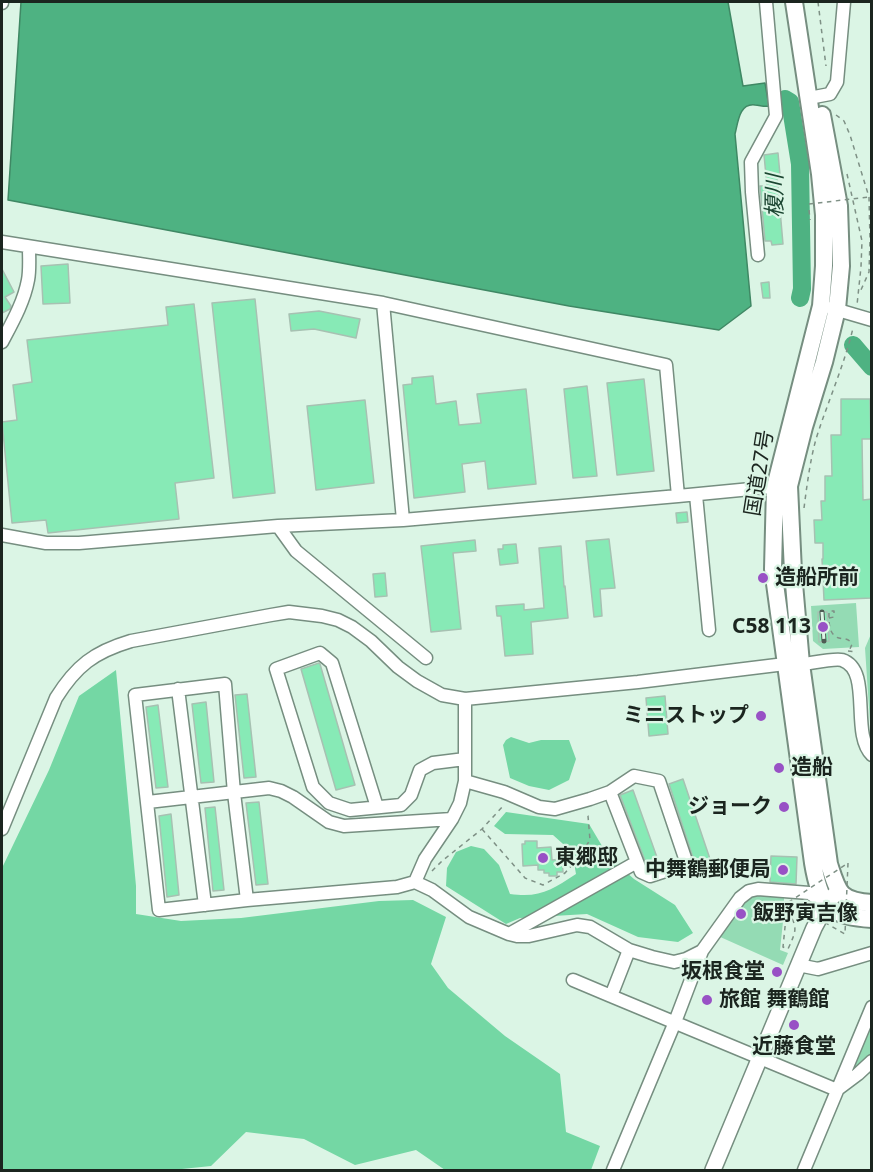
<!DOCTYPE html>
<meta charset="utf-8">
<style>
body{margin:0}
#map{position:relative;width:873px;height:1172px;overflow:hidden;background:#dbf5e5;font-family:"Noto Sans",sans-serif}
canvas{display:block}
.frame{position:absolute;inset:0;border:3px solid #1b251f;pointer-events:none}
</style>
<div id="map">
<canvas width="873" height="1172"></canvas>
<div class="frame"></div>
</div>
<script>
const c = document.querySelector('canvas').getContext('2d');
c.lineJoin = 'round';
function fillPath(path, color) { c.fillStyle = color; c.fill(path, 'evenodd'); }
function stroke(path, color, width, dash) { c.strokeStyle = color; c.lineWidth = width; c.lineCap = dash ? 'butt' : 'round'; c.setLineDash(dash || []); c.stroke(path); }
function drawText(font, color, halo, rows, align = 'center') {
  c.font = font + ' "Noto Sans","Noto Sans JP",sans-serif'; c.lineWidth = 4.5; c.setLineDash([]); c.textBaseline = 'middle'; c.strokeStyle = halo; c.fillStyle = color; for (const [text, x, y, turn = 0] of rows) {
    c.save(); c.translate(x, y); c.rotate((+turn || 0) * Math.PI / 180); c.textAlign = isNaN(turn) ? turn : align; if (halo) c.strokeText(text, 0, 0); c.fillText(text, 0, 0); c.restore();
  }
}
fillPath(new Path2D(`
 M856,603L859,647L823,649L813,641L811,606Z
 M871,634V738L865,648Z
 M749,895L784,896V912L780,950L788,953L783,965L718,936Z
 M871,1021V1074L852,1067Z`), '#94dbb4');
fillPath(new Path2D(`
 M116,670L136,886V914L181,921L241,918L379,901L413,900L446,917L431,964L448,988L505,1036L560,1074L566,1132L600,1146L591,1170H445L416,1150L355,1165L304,1139L246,1132L211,1166L182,1169L180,1170H2V868L49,770L79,696Z
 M511,737L529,743L541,740H569L576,759L569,780L549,790L529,786L510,778L503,745L506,740Z
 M506,812L589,824L608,856L634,879L675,905L693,933L678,942L638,937L587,914L520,918L506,924L446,886L447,868L456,852L471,846L484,849L499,865L510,894C541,898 551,890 576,874L572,852L553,835L505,834L494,826Z`), '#74d7a4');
const water = new Path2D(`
 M21,2H728L743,86L765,83L769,106C763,107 760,105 755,105C739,103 738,123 735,134L751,306L719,330L569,306L8,200Z`);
fillPath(water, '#4eb282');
stroke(water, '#3f8864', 1.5);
stroke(new Path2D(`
 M785,99L790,102L800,164L802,289L800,298
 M853,345L872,367`), '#4eb282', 18);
const building = new Path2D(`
 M778,153L780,175H777L783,244L772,245L771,241H765L760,186H767L764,155Z
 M68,264L70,303L43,304L41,266Z
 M2,269L14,292L5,297L11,306L10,309L2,313Z
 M769,282L770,298H763L761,283Z
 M255,299L275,493L233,498L212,303Z
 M194,304L214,478L175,483L179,519L48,533L46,520L12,523L2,422L17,420L13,385L32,382L27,340L168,325L166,307Z
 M319,311L360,319L356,338L314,329L291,331L289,314Z
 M433,376L436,404L456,401L459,425L481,423L477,394L526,389L536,484L488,489L485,461L462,464L465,492L414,498L403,385L412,384V378Z
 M644,379L654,471L617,475L607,383Z
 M587,386L597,476L573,478L564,389Z
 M841,399H870L871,439H862L863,500L872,499V598L824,600L822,559H823V543H815L814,520H822L821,501H825V476H832L831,435H841Z
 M365,400L374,483L316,490L307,406Z
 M687,512L688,522L677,523L676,513Z
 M609,539L615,588L600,589L602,616L594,617L586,541Z
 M475,540L476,551L453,553L461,629L431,632L421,546Z
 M516,544L518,563L500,565L498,549H503V545Z
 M561,546L564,587L565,586L568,618L531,622L533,654L505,656L501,616H497L496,606L524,604V610L544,608L539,548Z
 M385,573L387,596L375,597L373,574Z
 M818,612H827L829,641L819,642Z
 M319,663L320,664L355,785L336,790L301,669Z
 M247,694L256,777L244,778L235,695Z
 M665,696L668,734L649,736L646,698Z
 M206,702L214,782L201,783L192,704Z
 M158,705L168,787L156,788L146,707Z
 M683,779L710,859L695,864L669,784Z
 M633,790L659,863L649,866H647L620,795Z
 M259,802L268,884L256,885L246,803Z
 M215,807L224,890L213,891L205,808Z
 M171,814L179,895L167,897L159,816Z
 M525,841H537V848L551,847L552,860L562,859L563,872H557V876H549V873H544V870H538V865L523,866L522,844H525Z
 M771,856L797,857L796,884L770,882Z`);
fillPath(building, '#87eab6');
stroke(building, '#a7c1b2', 1.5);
const minor = new Path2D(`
 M2,3V2
 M809,98L830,94L837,82L844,2
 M2,242L383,303L666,365L678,496
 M758,255L752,192L751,162L776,116L766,2
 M383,303L403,520
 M831,308L872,320
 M2,342C12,323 24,302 28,280C30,270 29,258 29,247
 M696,495L709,630
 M278,526L296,551L426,658
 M2,535L46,543H79L278,526L403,520L678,496L782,486
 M178,689L205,905
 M465,781L504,792L539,807L555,809L590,799L610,792L634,776L659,781L687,864L650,876L641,872L610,792
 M148,802L269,788L281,791L293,797L329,822L344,826L452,819
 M377,807L332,663L320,653L276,669L313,787L329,803L350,810L401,805L411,795L420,770L433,763L465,759
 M2,829L56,698C76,666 94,652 131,641L271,615L289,612L322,616L338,620L352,627L371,641L398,667L417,681L442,695L465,699L638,682L785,664C791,664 798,664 804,664C812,663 835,658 842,660C873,670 850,734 872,755
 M415,882L425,859L452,819L460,803L465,781V699
 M247,900L234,793L225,684L135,695L159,910L247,900L397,887L415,882L432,890L469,917L509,934L517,936H529L577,925L590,927L629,950L652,957L674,962L686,959L702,951
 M509,934L637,862
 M629,950L611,996L837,1090
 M798,965L818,969L872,953
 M573,980L611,996
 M838,1089L858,1074L872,1061
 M613,1170L675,1022L702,951L740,898L749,891L758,889L809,893L826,904
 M804,1170L872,1007`);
const major = new Path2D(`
 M713,1170L814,928L827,904L834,895`);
const highway = new Path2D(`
 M794,2L820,174L824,215V266L821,306L775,487L773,569L813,863C815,875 819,895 827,904C836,916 858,918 872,919
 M822,115L839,206L841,266L837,309L824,362L804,427L789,486L793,572L801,664L829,864C838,892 839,901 872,903`);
stroke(minor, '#768e80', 15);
stroke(major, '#768e80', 18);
stroke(highway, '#768e80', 20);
stroke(new Path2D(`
 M818,2L826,66
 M836,115L844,121L850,135L869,197L870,239L869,272L860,292
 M847,174L862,241L861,267L857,305
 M809,210L810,220
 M804,508C807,485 810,461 816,439C828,401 844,366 853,328
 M829,618L834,617V611H829C829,621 828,631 836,637C843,640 848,637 852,644L850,649
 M848,651L857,652
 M482,829L525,878L543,885L565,873L579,857L590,840L588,816L586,813
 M432,871L442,861L482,829L504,805
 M786,917L783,947L788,949C798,927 797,928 786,906L789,903`), '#7e9085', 1.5, [4.5, 4.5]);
stroke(minor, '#fff', 12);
stroke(major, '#fff', 15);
stroke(highway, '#fff', 16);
const rail = new Path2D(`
 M822,612L824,641`);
stroke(rail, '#4f5d54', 5);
stroke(rail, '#dbf5e5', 3, [9]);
stroke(new Path2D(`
 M809,204L869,197
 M848,863L845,934L789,902Z`), '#7e9085', 1.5, [4.5, 4.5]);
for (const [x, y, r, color] of [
 [763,578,6,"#9851c5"],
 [823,627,6,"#9851c5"],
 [761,716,6,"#9851c5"],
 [779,768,6,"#9851c5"],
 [784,807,6,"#9851c5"],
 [543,858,6,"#9851c5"],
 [783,870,6,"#9851c5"],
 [741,914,6,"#9851c5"],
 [777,972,6,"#9851c5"],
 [707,1000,6,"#9851c5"],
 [794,1025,6,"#9851c5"]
]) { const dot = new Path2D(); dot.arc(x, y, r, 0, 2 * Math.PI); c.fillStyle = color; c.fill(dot); stroke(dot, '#dbf5e5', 2); }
drawText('21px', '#1b251f', '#dbf5e5', [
 ["国道27号",760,473,-81]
]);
drawText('bold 21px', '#1b251f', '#dbf5e5', [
 ["造船所前",775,578],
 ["C58 113",811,627,"right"],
 ["ミニストップ",749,716,"right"],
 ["造船",791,768],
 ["ジョーク",772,807,"right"],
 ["東郷邸",555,858],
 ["中舞鶴郵便局",771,870,"right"],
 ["飯野寅吉像",753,914],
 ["坂根食堂",765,972,"right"],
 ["旅館 舞鶴館",719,1000],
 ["近藤食堂",794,1047,"center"]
], 'left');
drawText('italic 22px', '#1b4531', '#dbf5e5', [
 ["榎川",776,196,-90]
]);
</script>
